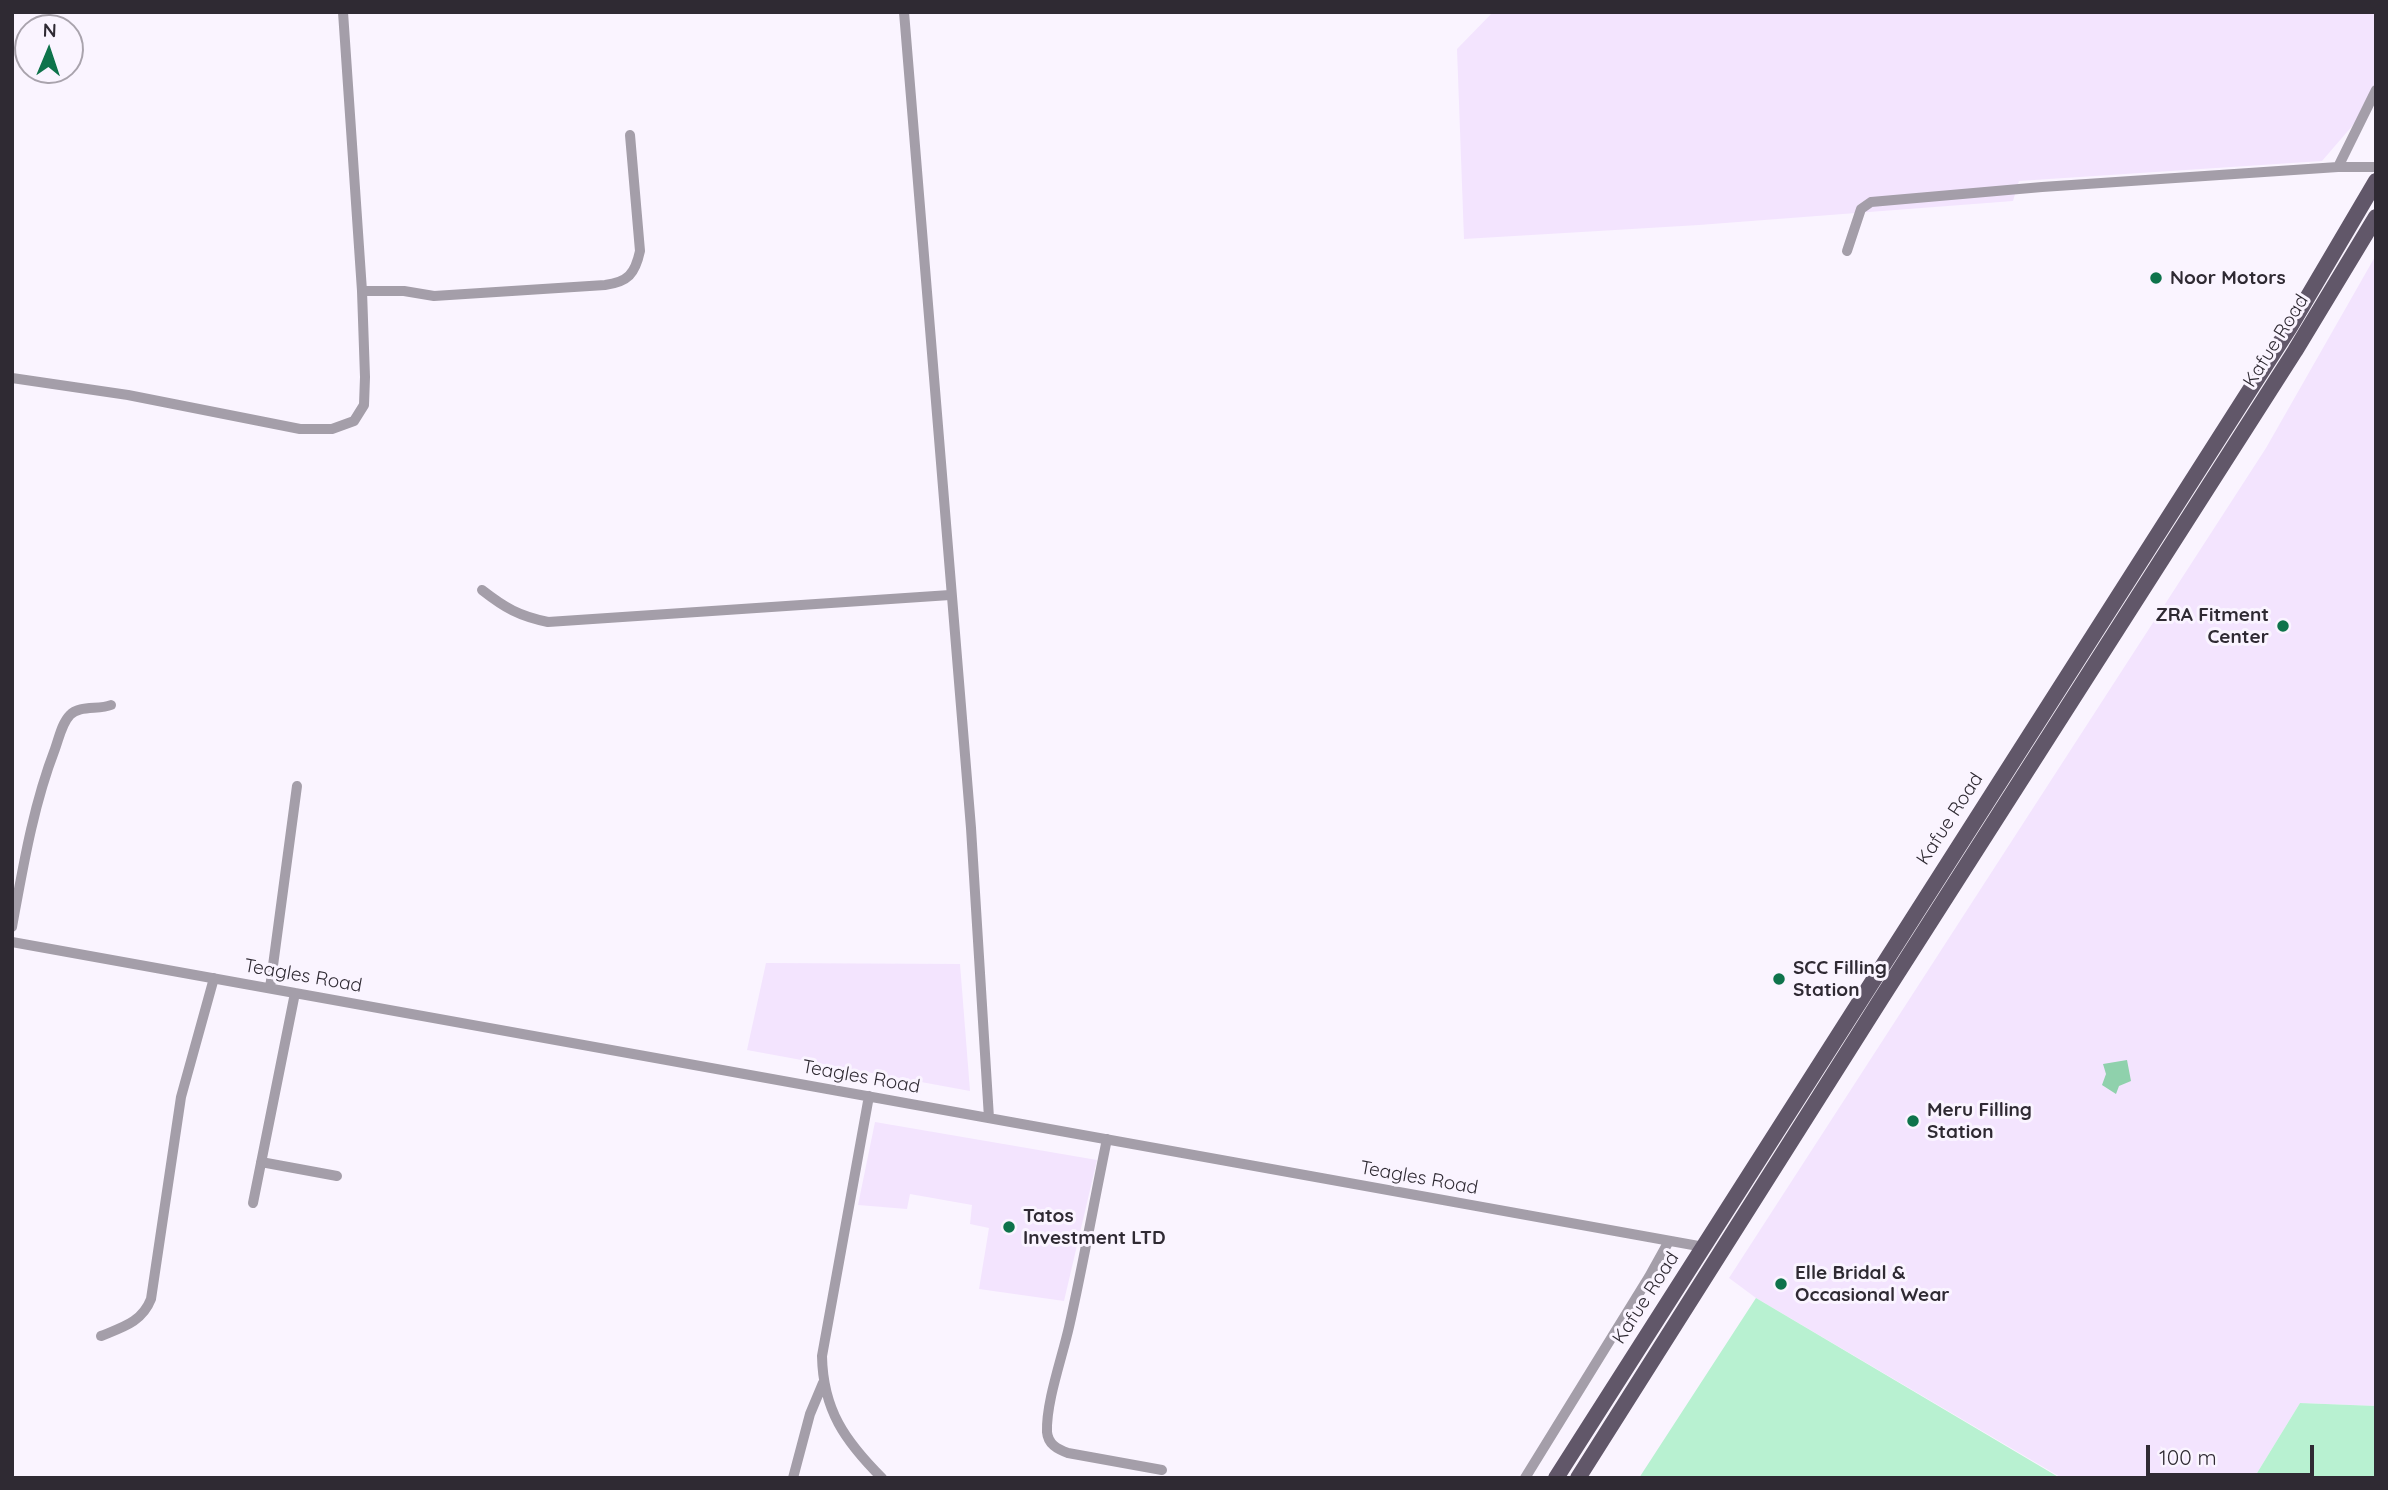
<!DOCTYPE html>
<style>
body{margin:0}
#map{position:relative;width:2388px;height:1490px;overflow:hidden;background:#faf4ff;font-family:Quicksand,sans-serif}
canvas{display:block}
.frame{position:absolute;inset:0;border:14px solid #2f2a33;pointer-events:none}
.north{position:absolute;left:14px;top:14px;width:70px;height:70px;box-sizing:border-box;background:#faf4ff;border:2px solid #a9a3ad;border-radius:50%;rotate:2deg;font-size:19px;font-weight:700;line-height:28px;text-align:center;color:#2f2a33}
.north::after{content:'';display:block;margin:auto;width:24px;height:32px;background:#0e734b;clip-path:polygon(50% 0,100% 100%,50% 72%,0 100%)}
.scale{position:absolute;left:2146px;top:1445px;width:168px;height:32px;box-sizing:border-box;border:4px solid #2f2a33;border-top:0;padding-left:9px;font-size:21px;line-height:24px;white-space:nowrap;color:#2f2a33;-webkit-text-stroke:5px #faf4ff;paint-order:stroke}
</style>
<div id="map">
<canvas width="2388" height="1490"></canvas>
<div class="frame"></div>
<div class="north">N</div>
<div class="scale">100 m</div>
</div>
<script>
const c = document.querySelector('canvas').getContext('2d');
c.lineJoin = 'round';
function fillPath(path, color) { c.fillStyle = color; c.fill(path, 'evenodd'); }
function stroke(path, color, width, dash) { c.strokeStyle = color; c.lineWidth = width; c.lineCap = dash ? 'butt' : 'round'; c.setLineDash(dash || []); c.stroke(path); }
function drawText(font, color, halo, rows, align = 'center') {
  c.font = font + ' Quicksand,sans-serif'; c.lineWidth = 6; c.setLineDash([]); c.textBaseline = 'middle'; c.strokeStyle = halo; c.fillStyle = color; for (const [text, x, y, turn = 0] of rows) {
    c.save(); c.translate(x, y); c.rotate((+turn || 0) * Math.PI / 180); c.textAlign = isNaN(turn) ? turn : align; if (halo) c.strokeText(text, 0, 0); c.fillText(text, 0, 0); c.restore();
  }
}
fillPath(new Path2D(`
 M1493,12H2376V87L2360,117L2322,161L2019,181L2013,201L1699,225L1464,239L1457,49Z
 M2376,255V1406L2300,1403L2254,1478H2062L1756,1298L1729,1278L2266,448Z
 M766,963L960,964L970,1091L747,1050Z
 M875,1122L1097,1160L1064,1301L979,1289L989,1228L970,1224L972,1205L910,1194L907,1209L858,1205Z`), '#f3e4fe');
fillPath(new Path2D(`
 M1756,1298L2060,1478H1639Z
 M2300,1403L2376,1406V1478H2254Z`), '#b8f1d1');
fillPath(new Path2D(`
 M2127,1060L2131,1081L2119,1086L2116,1094L2102,1085L2106,1074L2103,1064Z`), '#8fd1ac');
stroke(new Path2D(`
 M904,12L971,828L989,1118
 M2338,167L2376,90
 M1847,251L1861,209L1871,202L2042,187L2338,167H2376
 M362,291H404L434,296L605,285C628,282 635,274 640,251L630,135
 M12,378L128,395L300,429H332L354,421L364,405L365,377L362,291L343,12
 M482,590C505,608 519,616 548,622L950,595
 M12,927C23,867 33,806 55,749C59,738 62,723 70,715C79,705 99,710 111,705
 M12,942L1704,1247
 M270,988L297,786
 M869,1096L822,1356C823,1410 845,1441 882,1478
 M1107,1139C1094,1202 1083,1265 1069,1327C1062,1358 1046,1402 1047,1432C1048,1444 1057,1449 1068,1453L1162,1470
 M261,1162L337,1176
 M253,1203L295,993
 M101,1336C123,1327 142,1322 151,1299L181,1097L214,978
 M793,1478L810,1414L823,1383
 M1525,1478L1649,1277L1669,1241`), '#a49ea9', 10);
stroke(new Path2D(`
 M1556,1478L2290,327L2376,181
 M1578,1478L1881,999L2295,351L2376,217`), '#615769', 16);
for (const [x, y, r, color] of [
 [2156,278,7,"#0e734b"],
 [2283,626,7,"#0e734b"],
 [1779,979,7,"#0e734b"],
 [1913,1121,7,"#0e734b"],
 [1009,1227,7,"#0e734b"],
 [1781,1284,7,"#0e734b"]
]) { const dot = new Path2D(); dot.arc(x, y, r, 0, 2 * Math.PI); c.fillStyle = color; c.fill(dot); stroke(dot, '#faf4ff', 2.5); }
drawText('bold 19px', '#2f2a33', '#faf4ff', [
 ["Noor Motors",2170,278],
 ["ZRA Fitment",2269,615,"right"],
 ["Center",2269,637,"right"],
 ["SCC Filling",1793,968],
 ["Station",1793,990],
 ["Meru Filling",1927,1110],
 ["Station",1927,1132],
 ["Tatos",1023,1216],
 ["Investment LTD",1023,1238],
 ["Elle Bridal &",1795,1273],
 ["Occasional Wear",1795,1295]
], 'left');
drawText('19px', '#2f2a33', '#faf4ff', [
 ["Kafue Road",2276,341,-58],
 ["Kafue Road",1950,819,-57],
 ["Teagles Road",303,976,10],
 ["Teagles Road",861,1077,10],
 ["Teagles Road",1419,1178,10],
 ["Kafue Road",1646,1298,-57]
]);
</script>
